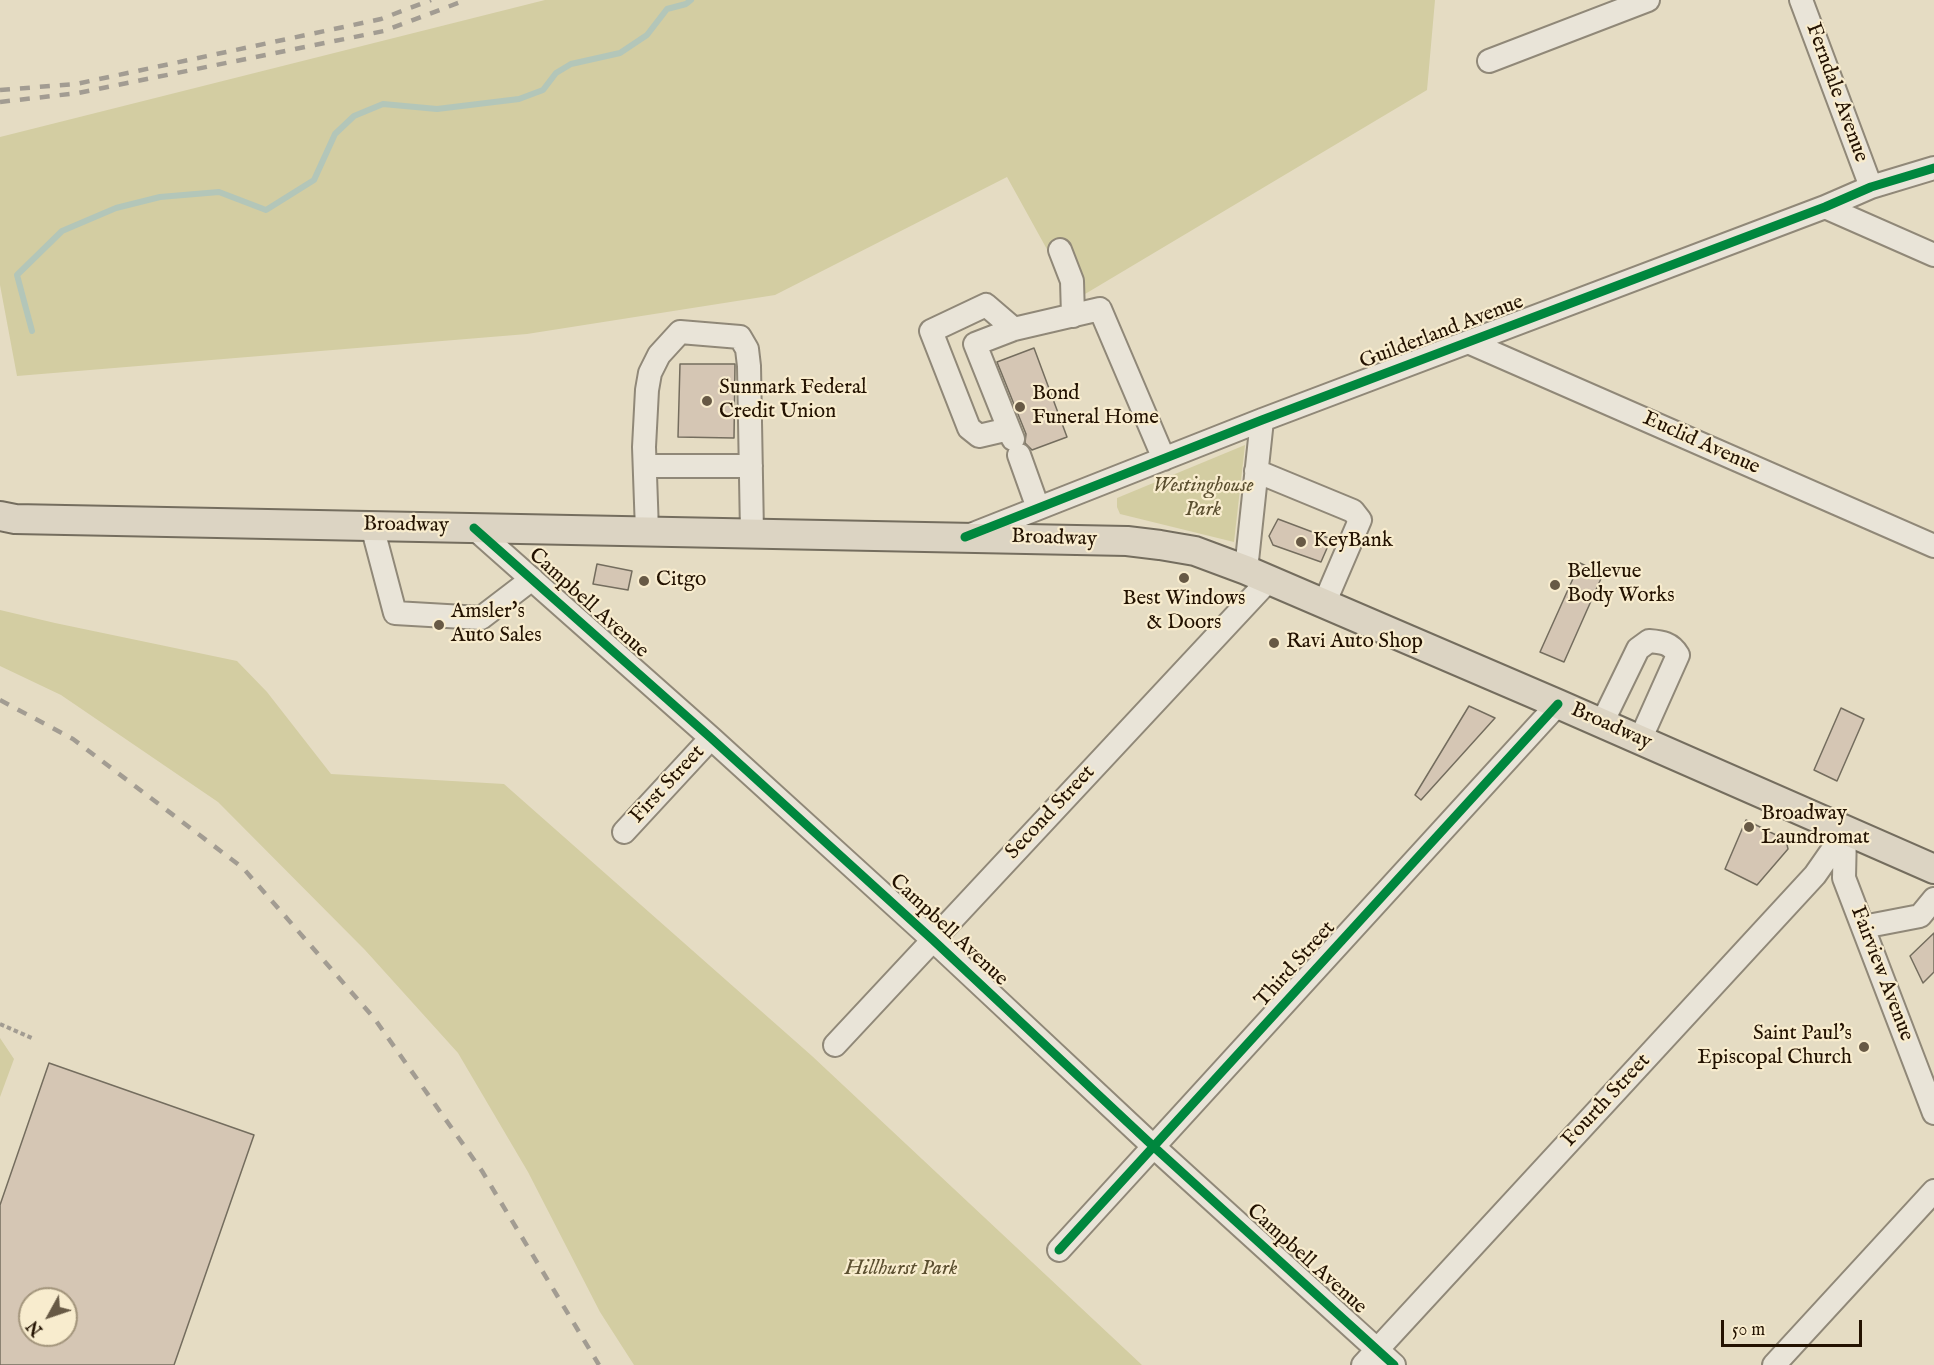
<!DOCTYPE html>
<style>
body{margin:0}
#map{position:relative;width:1934px;height:1365px;overflow:hidden;background:#e5dcc3;font-family:"IM FELL English",serif}
canvas{display:block}
.north{position:absolute;left:18px;top:1287px;width:60px;height:60px;box-sizing:border-box;background:#f8ecce;border:2px solid #a3957c;border-radius:50%;rotate:230deg;font-size:16px;font-weight:700;line-height:24px;text-align:center;color:#231201}
.north::after{content:'';display:block;margin:auto;width:21px;height:27px;background:#675945;clip-path:polygon(50% 0,100% 100%,50% 72%,0 100%)}
.scale{position:absolute;left:1721px;top:1320px;width:141px;height:27px;box-sizing:border-box;border:3px solid #231201;border-top:0;padding-left:8px;font-size:18px;line-height:21px;white-space:nowrap;color:#231201;-webkit-text-stroke:4px #f8ecce;paint-order:stroke}
</style>
<div id="map">
<canvas width="1934" height="1365"></canvas>
<div class="north">N</div>
<div class="scale">50 m</div>
</div>
<script>
const c = document.querySelector('canvas').getContext('2d');
c.lineJoin = 'round';
function fillPath(path, color) { c.fillStyle = color; c.fill(path, 'evenodd'); }
function stroke(path, color, width, dash) { c.strokeStyle = color; c.lineWidth = width; c.lineCap = dash ? 'butt' : 'round'; c.setLineDash(dash || []); c.stroke(path); }
function drawText(font, color, halo, rows, align = 'center') {
  c.font = font + ' "IM FELL English",serif'; c.lineWidth = 4.5; c.setLineDash([]); c.textBaseline = 'middle'; c.strokeStyle = halo; c.fillStyle = color; for (const [text, x, y, turn = 0] of rows) {
    c.save(); c.translate(x, y); c.rotate((+turn || 0) * Math.PI / 180); c.textAlign = isNaN(turn) ? turn : align; if (halo) c.strokeText(text, 0, 0); c.fillText(text, 0, 0); c.restore();
  }
}
fillPath(new Path2D(`
 M545,0H1435L1427,90L1075,300L1007,177L775,295L527,334L17,376L0,285V137Z
 M1245,445L1234,542L1120,514L1117,507V498Z
 M0,610L55,623L237,661L267,692L331,774L504,784L812,1056L1142,1365H634L600,1312L528,1172L458,1053L365,950L218,802L61,695L0,666Z
 M0,1038L14,1059L0,1097Z`), '#d3cda2');
stroke(new Path2D(`
 M32,331L17,275L62,231L116,208L160,197L219,192L266,210L314,180L335,134L354,116L383,104L437,109L519,99L543,90L556,73L571,64L620,53L647,35L667,9L686,4L691,0`), '#b3c6b9', 6);
const building = new Path2D(`
 M1034,348L1067,437L1032,450L1025,443L1026,434L997,362Z
 M680,364H735L734,438L678,437Z
 M1278,519L1331,539L1321,562L1273,545L1269,536Z
 M1580,563L1603,574L1564,662L1540,652Z
 M597,564L632,571L628,590L593,584Z
 M1469,706L1495,718L1421,800L1415,795Z
 M1841,708L1864,719L1837,781L1814,770Z
 M1746,820L1786,840L1788,849L1757,885L1725,869Z
 M1934,933V972L1923,983L1910,956Z
 M49,1063L254,1135L174,1365H0V1205ZM30,1299H66V1335H30Z`);
fillPath(building, '#d5c6b4');
stroke(building, '#746d5e', 1.5);
const minor = new Path2D(`
 M1801,0L1871,187
 M1489,61L1648,0
 M1825,207L1934,255
 M1060,250L1072,281L1073,316
 M1468,342L1934,546
 M1009,429L979,436L969,428L931,331L986,305L1014,329
 M1013,439L975,344L1014,329L1100,309L1164,459
 M1019,455L1038,508
 M645,466H751
 M1256,471L1353,511L1360,520L1324,604
 M372,526L395,613L481,618L532,579
 M474,528L711,738L933,940L1154,1147L1394,1365
 M647,531L644,447L647,390L650,373L659,355L680,332L740,337L747,349L749,366L752,533
 M968,536L1262,420L1825,207L1871,187L1934,168
 M1246,570L1262,420
 M1602,723L1638,649L1649,641C1662,642 1671,643 1678,655L1640,740
 M624,832L711,738
 M1845,832L1844,878L1934,1113
 M1863,927L1920,916L1934,899
 M835,1045L1268,581
 M1059,1250L1558,704
 M1363,1365L1815,875L1845,832
 M1774,1365L1934,1191`);
const major = new Path2D(`
 M0,516L15,519L1127,541L1160,545L1195,551L1246,570L1558,704L1934,869`);
stroke(minor, '#908878', 26);
stroke(major, '#746d5e', 32);
stroke(new Path2D(`
 M0,1024L34,1039`), '#a29c92', 4, [4.5, 3]);
stroke(minor, '#e9e4d8', 22);
stroke(major, '#dcd4c3', 28);
stroke(new Path2D(`
 M0,90L76,84L381,19L431,0
 M0,102L78,93L384,31L466,0
 M0,700L73,739L243,868L374,1018L482,1171L599,1365`), '#a29c92', 4.5, [10, 10]);
stroke(new Path2D(`
 M474,528L711,738L933,940L1154,1147L1394,1365
 M965,537L1262,420L1825,207L1871,187L1934,168
 M1059,1250L1558,704`), '#00873e', 9);
for (const [x, y, r, color] of [
 [707,401,6,"#675945"],
 [1020,407,6,"#675945"],
 [1301,542,6,"#675945"],
 [1184,578,6,"#675945"],
 [644,581,6,"#675945"],
 [1555,585,6,"#675945"],
 [439,625,6,"#675945"],
 [1274,643,6,"#675945"],
 [1749,827,6,"#675945"],
 [1864,1047,6,"#675945"]
]) { const dot = new Path2D(); dot.arc(x, y, r, 0, 2 * Math.PI); c.fillStyle = color; c.fill(dot); stroke(dot, '#f8ecce', 2); }
drawText('21px', '#231201', '#f8ecce', [
 ["Ferndale Avenue",1836,93,70],
 ["Guilderland Avenue",1442,333,-21],
 ["Euclid Avenue",1701,444,24],
 ["Broadway",406,526,1],
 ["Broadway",1054,539,2],
 ["Campbell Avenue",588,604,42],
 ["Broadway",1611,727,24],
 ["First Street",668,785,-47],
 ["Second Street",1051,813,-47],
 ["Campbell Avenue",948,931,43],
 ["Third Street",1296,965,-48],
 ["Fairview Avenue",1881,974,69],
 ["Fourth Street",1607,1101,-47],
 ["Campbell Avenue",1306,1260,42]
]);
drawText('21px', '#231201', '#f8ecce', [
 ["Sunmark Federal",719,389],
 ["Credit Union",719,413],
 ["Bond",1032,395],
 ["Funeral Home",1032,419],
 ["KeyBank",1313,542],
 ["Bellevue",1567,573],
 ["Body Works",1567,597],
 ["Citgo",656,581],
 ["Best Windows",1184,600,"center"],
 ["& Doors",1184,624,"center"],
 ["Amsler's",451,613],
 ["Auto Sales",451,637],
 ["Ravi Auto Shop",1286,643],
 ["Broadway",1761,815],
 ["Laundromat",1761,839],
 ["Saint Paul's",1852,1035,"right"],
 ["Episcopal Church",1852,1059,"right"]
], 'left');
drawText('italic 21px', '#5b4f30', '#f8ecce', [
 ["Westinghouse",1203,487],
 ["Park",1203,511],
 ["Hillhurst Park",901,1270]
]);
</script>
